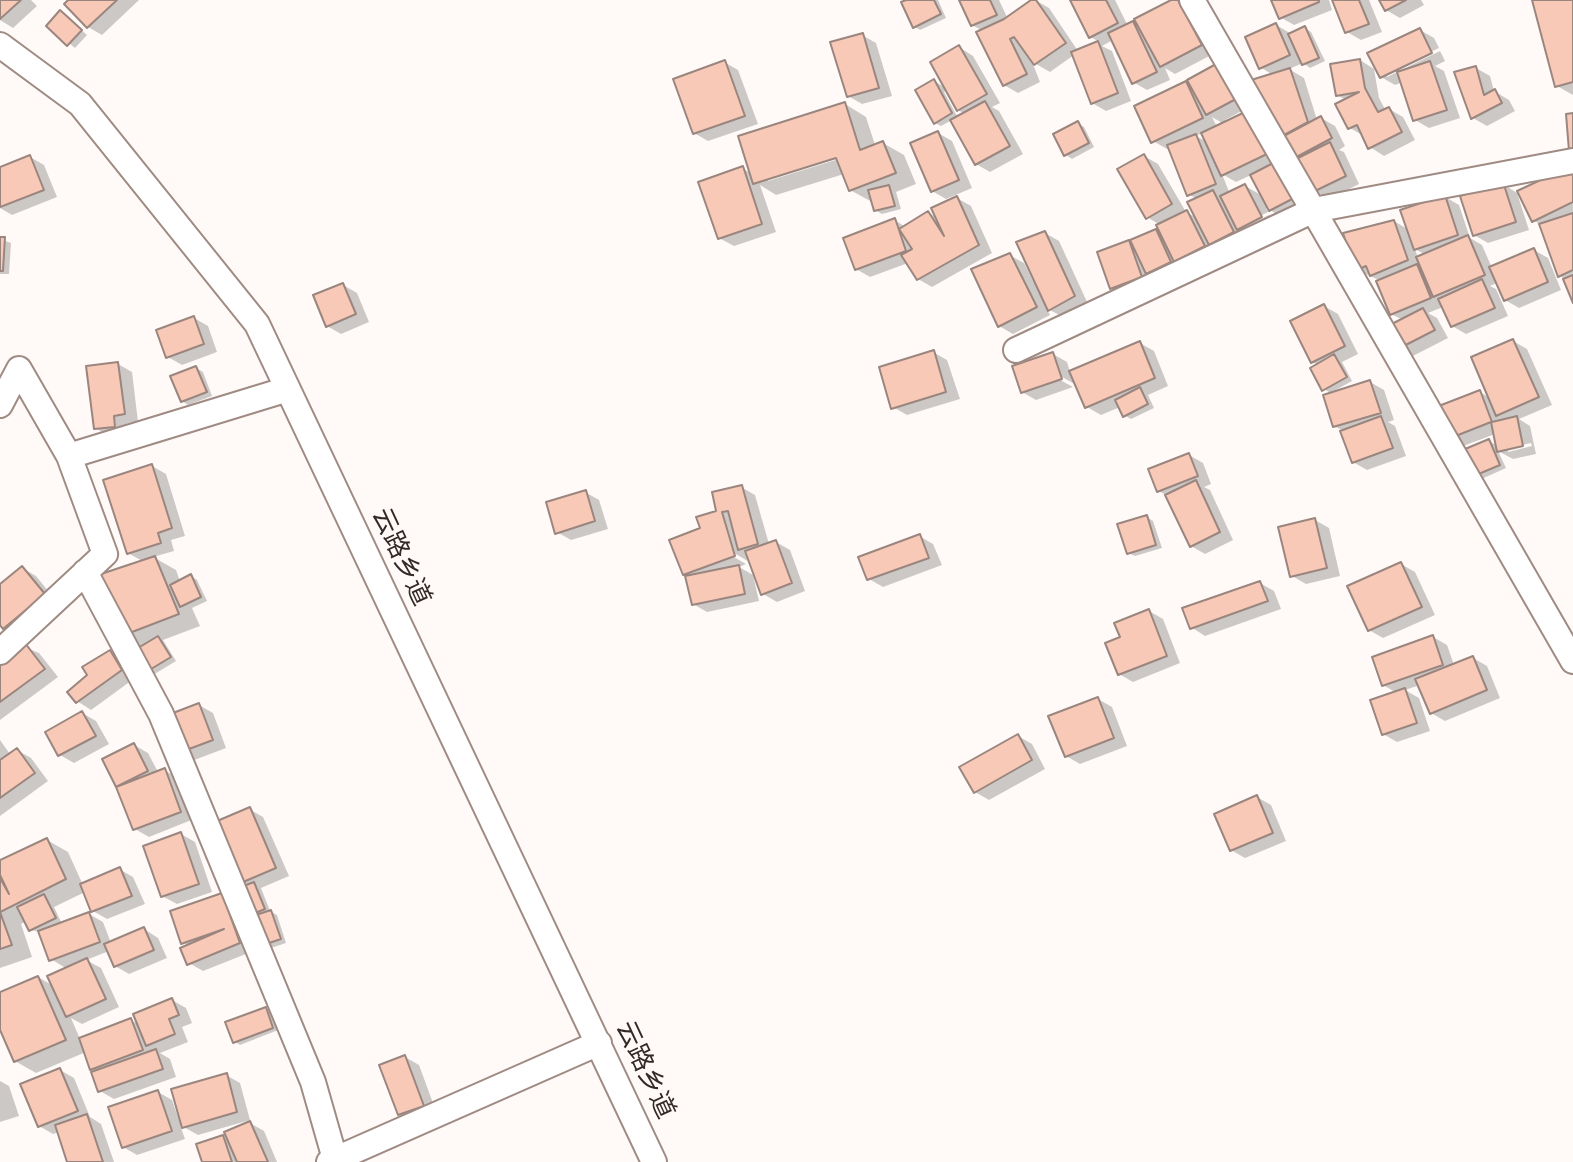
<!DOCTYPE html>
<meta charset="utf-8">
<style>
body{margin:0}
canvas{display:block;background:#fffaf8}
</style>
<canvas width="1573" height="1162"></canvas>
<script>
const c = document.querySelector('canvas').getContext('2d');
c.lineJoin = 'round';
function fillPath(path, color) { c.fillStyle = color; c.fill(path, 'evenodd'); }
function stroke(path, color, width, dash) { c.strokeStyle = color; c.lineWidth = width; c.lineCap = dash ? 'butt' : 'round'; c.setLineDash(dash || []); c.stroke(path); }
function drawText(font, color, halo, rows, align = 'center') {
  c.font = font + ' Karla,"Noto Sans SC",sans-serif'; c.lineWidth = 6; c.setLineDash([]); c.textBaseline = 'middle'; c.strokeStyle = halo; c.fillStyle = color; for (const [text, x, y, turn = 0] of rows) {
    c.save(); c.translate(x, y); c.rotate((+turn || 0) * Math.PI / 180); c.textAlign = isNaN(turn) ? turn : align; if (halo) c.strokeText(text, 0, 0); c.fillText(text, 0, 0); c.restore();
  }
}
fillPath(new Path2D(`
 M0,0H31L37,6L13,28L0,20Z
 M71,0H139L102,35L88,27Z
 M910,0H938L946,18L920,30L914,26Z
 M961,0H999L1008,19L1035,0L1049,8L1078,51L1100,42L1090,37L1072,0H1115L1128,26L1133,23L1141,27L1178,0L1191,7L1215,53L1175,74L1165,68L1170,80L1147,90L1133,82L1113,40L1102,46L1112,51L1131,101L1106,111L1092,103L1074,55L1050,72L1036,64L1029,54L1040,82L1018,93L1004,85L983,31L972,25Z
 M1273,0H1329L1332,10L1294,25L1280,17Z
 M1334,0H1369L1382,32L1361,40L1347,32Z
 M1381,0H1421L1424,5L1400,18L1386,10Z
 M1534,0H1573V95L1557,86Z
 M61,12L87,35L75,48L48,26Z
 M1276,25L1290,33L1305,28L1311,32L1325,61L1310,68L1303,63L1289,69L1304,78L1317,120L1321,118L1335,126L1345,146L1339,150L1344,152L1359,184L1329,199L1315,191L1284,143L1273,75L1260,67Z
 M1420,30L1434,38L1439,48L1387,73V77L1440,51L1445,61L1435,66L1444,71L1460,118L1429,128L1415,120L1403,82L1395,85L1381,77Z
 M862,35L876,43L892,96L862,104L848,96Z
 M959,47L973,56L1000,103L992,107L999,111L1023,154L990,172L976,164L952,120L941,126L935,123L934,81L946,88ZM947,90L958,110L965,114L958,118L944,92Z
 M1360,60L1374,69L1379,98L1386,111L1389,109L1403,117L1415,140L1384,156L1370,147L1364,136L1350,128L1346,100L1337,95Z
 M724,62L738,70L758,124L708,141L694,133Z
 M1216,66L1249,107L1225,120L1226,123L1247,113L1311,204L1284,218L1266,208L1268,212L1244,224V228L1269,215L1274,225L1125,296L1111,288L1129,242L1135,246L1156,231L1163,235L1160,225L1147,217L1144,156L1158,164L1186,212L1197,218V199L1188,194L1170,148L1167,149L1153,141L1186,83L1193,87ZM1212,117L1224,124L1217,127ZM1202,133L1207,142L1196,136ZM1222,174L1236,182L1251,175L1263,196L1245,186L1230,194Z
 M1476,68L1490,76L1494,91L1509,100L1515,111L1487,126L1473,118Z
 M845,104L866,117L875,145L883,143L904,155L916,184L896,192L901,209L882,214L875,210L872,202L850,190L844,174L776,195L760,185L776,232L734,246L719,238L742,168L752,174ZM844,154L845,157L768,181V177Z
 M1078,123L1084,127L1094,147L1072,159L1066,155Z
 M938,133L952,141L972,188L946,199L932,191Z
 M30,157L44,165L57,197L12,215L0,208V169Z
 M1573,167V298L1565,279L1560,276L1541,225L1533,220Z
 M1503,184L1517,193L1529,230L1488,243L1474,235Z
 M1445,197L1459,205L1470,238L1482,245L1492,268L1534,250L1548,258L1561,290L1519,308L1505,300L1497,283L1490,286L1496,289L1508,316L1466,334L1452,326L1443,307L1428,313L1437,318L1448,338L1407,359L1393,351L1403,320L1391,314L1381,281L1357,270L1394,221L1409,230ZM1415,249L1426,255L1418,258Z
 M957,198L971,206L992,253L932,287L918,279L908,263L870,277L856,269L894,220L906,227L929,213L937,218Z
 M1045,233L1059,241L1088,304L1063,317L1046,308L1050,315L1013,334L999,326L1009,255L1024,263L1033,281L1036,279Z
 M0,239L11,243L9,274H0Z
 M343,285L357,293L369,322L341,334L327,326Z
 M1324,306L1338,314L1358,354L1342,362L1352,381L1332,392L1370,382L1384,390L1394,420L1388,422L1395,426L1406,456L1367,470L1353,462L1342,430L1334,426L1332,394L1324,389L1318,365L1312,362Z
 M194,318L208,326L217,352L182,365L168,357Z
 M1513,341L1527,349L1552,405L1519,419L1530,426L1536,454L1513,459L1498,451L1506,468L1477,481L1489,441L1498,446L1495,434L1458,448L1444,440L1480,392L1490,398ZM1531,443L1532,446L1508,452V448Z
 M1140,343L1154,351L1168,386L1148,395L1154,408L1131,419L1124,415L1120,407L1101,415L1087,407L1078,386L1055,373L1053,376L1073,387L1036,400L1022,392L1053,354L1067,362L1070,372Z
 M933,352L947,360L960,399L907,415L893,407Z
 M118,364L132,372L138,422L127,423L128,434L109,436L95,428Z
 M196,368L203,372L212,396L188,405L182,401Z
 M1189,455L1203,463L1211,484L1204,487L1210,490L1233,540L1205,554L1191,546L1167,496L1159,491Z
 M152,466L166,474L185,536L171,540L174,551L153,557L176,570L180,581L191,576L197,580L207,601L192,608L200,626L163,640L176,661L153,675L147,671L141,648L120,636L144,562L128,553Z
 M741,487L755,495L769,544L776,542L790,550L805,591L777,602L763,594L751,563L729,550L727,553L746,564L739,567L753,575L759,601L707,612L693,604L684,574L702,529Z
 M585,492L599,500L608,529L571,540L557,532Z
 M1147,517L1153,521L1162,548L1135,556L1128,553Z
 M1315,520L1329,528L1340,576L1306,584L1292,576Z
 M919,536L933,544L942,565L883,587L869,579Z
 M1401,564L1415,572L1435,615L1383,638L1369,630Z
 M22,568L36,576L58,603L18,636L0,622V586Z
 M1260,583L1274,591L1281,609L1205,636L1191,627Z
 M1149,611L1163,619L1180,663L1133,682L1119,674L1122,638Z
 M0,637L39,653L58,677L0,720Z
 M1433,637L1447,645L1454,665L1473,658L1487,666L1500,698L1445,721L1431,713L1420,685L1405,690L1419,698L1430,731L1397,742L1383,734L1397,693L1383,685Z
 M110,652L124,661L135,678L91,710L77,701L89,675Z
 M1098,699L1112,707L1127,746L1080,764L1066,756Z
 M199,705L213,713L226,748L189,762L175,753Z
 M82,713L96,721L109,744L74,763L60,755L47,733Z
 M1018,736L1032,744L1045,769L989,800L975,792Z
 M0,740L10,754L17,750L31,758L48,781L0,816Z
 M134,745L148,753L158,772L164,770L178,778L194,819L149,837L135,829L104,760Z
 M1257,797L1271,805L1286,841L1245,858L1231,850Z
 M249,809L263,817L289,876L261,888L270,911L277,915L286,943L259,952L256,950L203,971L189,963V946L183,942L222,895Z
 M181,834L195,842L212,892L177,904L162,896Z
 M47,840L68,852L83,885L119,869L133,877L145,904L107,919L93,911L85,892L54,907L62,924L89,914L103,922L111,943L144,929L158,938L167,958L129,974L115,966L109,951L86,960L101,968L119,1007L82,1024L71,1018L80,1039L131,1020L139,1025L172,1000L186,1008L192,1023L182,1027L188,1042L160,1053L170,1059L176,1077L114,1099L100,1091L97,1071L92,1068L86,1052L36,1073L15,1061L0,1026V994L38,977L55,987L67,969L51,959L40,932L31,930L26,921L21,924L32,957L0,968V862Z
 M293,1003L301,1021L240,1045L234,1041L266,1009L272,1013Z
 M405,1057L419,1065L437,1114L414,1122L400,1114Z
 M60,1070L74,1078L90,1117L101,1124L114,1162H69L59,1132L53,1134L39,1126Z
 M226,1075L240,1083L250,1120L198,1135L180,1125L185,1139L137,1155L123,1147L158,1092L172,1100L179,1120Z
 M0,1081L9,1086L19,1116L0,1122Z
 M250,1123L264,1131L277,1162H204L223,1137L230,1141Z`), '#0003');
const building = new Path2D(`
 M0,0H21L0,19Z
 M68,0H117L87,28L64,4Z
 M906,0H934L941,14L913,28L901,2Z
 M959,0H990L997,15L971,26Z
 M1031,0H1036L1066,43L1034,65L1014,37L1010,39L1027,74L1003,86L976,32L1004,19Z
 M1070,0H1106L1118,23L1089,38Z
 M1171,0H1178L1202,45L1160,67L1134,19Z
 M1271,0H1319V2L1279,19Z
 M1332,0H1359L1369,24L1345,33Z
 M1379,0H1406L1385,11Z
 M1532,0H1573V82L1555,87Z
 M60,10L82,30L67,46L46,26Z
 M1133,21L1157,72L1132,84L1108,33Z
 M1276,23L1290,55L1259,69L1245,37Z
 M1305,26L1319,58L1302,65L1288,34Z
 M1420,28L1432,53L1380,78L1367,53Z
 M863,33L879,88L847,97L830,42Z
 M1098,41L1118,93L1091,104L1071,52Z
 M959,45L987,94L957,111L930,62Z
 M1360,59L1365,88L1378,112L1389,107L1402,132L1368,149L1357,125L1348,129L1335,104L1359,92L1336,96L1330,64Z
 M725,60L745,116L693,134L673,79Z
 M1430,61L1447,110L1413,121L1397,72Z
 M1216,64L1236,99L1206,115L1187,80Z
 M1476,66L1484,95L1495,89L1502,103L1471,119L1454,72Z
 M1290,68L1308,122L1275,140L1251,80Z
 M934,79L952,113L934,124L915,90Z
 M1186,81L1203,118L1151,143L1134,106Z
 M985,101L1010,146L975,165L950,120Z
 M845,102L860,150L883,141L896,173L849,191L836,158L753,184L738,136Z
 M1247,111L1267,154L1221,176L1201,133Z
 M1573,113V151H1569L1566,114Z
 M1321,116L1332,138L1291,160L1280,138Z
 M1078,121L1089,143L1064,156L1053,134Z
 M938,131L959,180L931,192L910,143Z
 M1196,134L1216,184L1187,196L1167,145Z
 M1330,142L1346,176L1313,192L1296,159Z
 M1144,154L1172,204L1146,219L1117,169Z
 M30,155L44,190L0,207V167Z
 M1279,160L1298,196L1269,211L1250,175Z
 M1573,165V202L1532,222L1517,191Z
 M743,166L762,224L718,239L698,182Z
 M1503,182L1516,222L1473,236L1460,196Z
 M1245,184L1262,217L1237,230L1220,196Z
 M889,185L895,206L874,211L868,190Z
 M1213,190L1234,232L1209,245L1187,202Z
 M1445,195L1458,235L1414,250L1400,210Z
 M957,196L979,245L917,280L901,255L912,249L899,229L928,211L944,236L931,208Z
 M1187,210L1205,246L1174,262L1156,225Z
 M1573,213V270L1558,277L1539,224Z
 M895,218L906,251L855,270L843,238Z
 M1394,220L1408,260L1370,276L1366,266L1355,271L1343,233Z
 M1156,229L1171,262L1146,274L1130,240Z
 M1045,231L1075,296L1048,311L1016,242Z
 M1468,235L1485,275L1433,297L1416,257Z
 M0,237H5L3,271H0Z
 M1129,240L1142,277L1110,289L1097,252Z
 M1534,248L1548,282L1504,301L1489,267Z
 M1010,253L1037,307L998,327L971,269Z
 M1417,264L1431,298L1390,315L1376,281Z
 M1573,275V303L1563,279Z
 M1482,279L1495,308L1451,327L1438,299Z
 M343,283L356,314L326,327L313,295Z
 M1324,304L1345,346L1311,363L1290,321Z
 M1423,308L1435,330L1392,352L1380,330Z
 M194,316L204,344L166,358L156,330Z
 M1513,339L1539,397L1496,416L1471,357Z
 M1140,341L1155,378L1085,408L1069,371Z
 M934,350L946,392L891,409L879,367Z
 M1053,352L1062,379L1021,393L1012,366Z
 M1334,354L1347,377L1322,391L1310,368Z
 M118,362L125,414L114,416L115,427L94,429L86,366Z
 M196,366L207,392L181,402L170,376Z
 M1370,380L1381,413L1333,427L1323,395Z
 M1140,387L1148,404L1123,417L1115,400Z
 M1480,390L1492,422L1517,416L1523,446L1497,452L1491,422L1443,441L1431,409Z
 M1381,416L1393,448L1352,463L1340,431Z
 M1489,439L1500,465L1469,478L1458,452Z
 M1189,453L1198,476L1157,492L1148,469Z
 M152,464L172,528L158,533L161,543L127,554L103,480Z
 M1196,480L1220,532L1190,547L1165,495Z
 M742,485L758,544L738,550L728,511L722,512L735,556L683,575L669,540L700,528L696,517L716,511L712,492Z
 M586,490L595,521L555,534L546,502Z
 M1147,515L1156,545L1127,554L1117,524Z
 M1315,518L1327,568L1290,577L1278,527Z
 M920,534L929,558L867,580L858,557Z
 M776,540L792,583L761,595L745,551Z
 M155,556L179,614L119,637L98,575Z
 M1401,562L1422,607L1368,631L1347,586Z
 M739,565L745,594L692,605L685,576Z
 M22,566L45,594L3,629L0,625V584Z
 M191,574L201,597L180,607L170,585Z
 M1260,581L1268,601L1190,629L1182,608Z
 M1149,609L1167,656L1118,675L1105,643L1120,637L1114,623Z
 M1433,635L1443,665L1382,686L1372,657Z
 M158,636L171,657L146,672L133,651Z
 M25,643L45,669L0,702V662Z
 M110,650L122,670L76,703L67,692L87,675L82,667Z
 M1473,656L1487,690L1430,714L1415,679Z
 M1405,688L1417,723L1382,735L1370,700Z
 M1098,697L1114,738L1065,757L1048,716Z
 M199,703L213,740L173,755L160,718Z
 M82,711L96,736L58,756L45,732Z
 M1018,734L1032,760L974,793L959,767Z
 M134,743L148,771L116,787L102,759Z
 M17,748L35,773L0,798V760Z
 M165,768L181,812L133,830L116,787Z
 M1257,795L1273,833L1230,851L1214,814Z
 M250,807L276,868L229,888L203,827Z
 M181,832L199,884L161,897L143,846Z
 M47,838L66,879L0,912L12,945L0,949V878L9,894L0,875V860Z
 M120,867L132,896L91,912L80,884Z
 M254,882L265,909L236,921L225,893Z
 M222,893L240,943L187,965L180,948L224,929L181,944L170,911Z
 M44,894L56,918L29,931L17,907Z
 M271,910L281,939L251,949L241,920Z
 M89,912L100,942L49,961L38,931Z
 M144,927L154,950L114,967L104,944Z
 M87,958L106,999L66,1017L47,976Z
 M38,976L66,1040L14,1062L0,1030V992Z
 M172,998L179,1015L169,1019L175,1034L146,1046L133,1014Z
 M266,1007L273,1028L233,1043L225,1022Z
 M131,1018L143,1050L90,1070L79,1038Z
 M156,1049L163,1069L98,1092L91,1072Z
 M405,1055L424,1106L398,1115L379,1065Z
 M60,1068L78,1111L38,1127L20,1084Z
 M227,1073L237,1112L182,1128L171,1089Z
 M158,1090L172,1131L122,1148L108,1107Z
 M87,1114L103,1162H67L55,1125Z
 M250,1121L268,1162H237L224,1132Z
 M223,1135L232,1162H202L196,1144Z`);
fillPath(building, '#f9c9b7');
stroke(building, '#9a867e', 2);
const street = new Path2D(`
 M1192,0L1573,661
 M0,45L80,104L257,324L654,1162
 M1016,350L1314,210L1573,161
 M0,405L19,369L69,456L288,389
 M85,572L161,714L313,1082L335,1159
 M0,652L105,554L69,456
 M329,1162L599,1043`);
stroke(street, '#9f8b83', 28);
stroke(street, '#fff', 24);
drawText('26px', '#322a27', '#fffaf8', [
 ["云路乡道",401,557,65],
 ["云路乡道",645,1070,65]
]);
</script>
